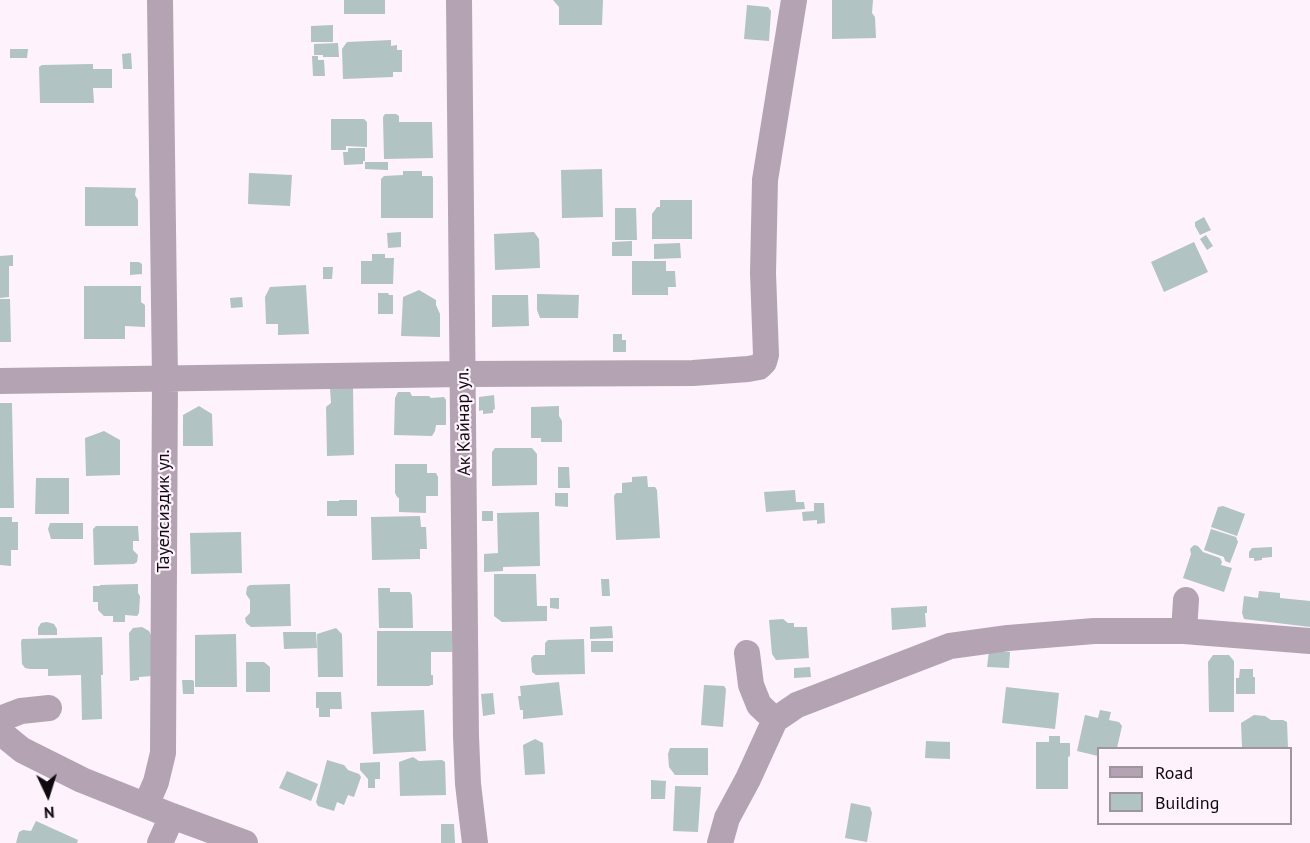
<!DOCTYPE html>
<meta charset="utf-8">
<style>
body{margin:0}
#map{position:relative;width:1310px;height:843px;overflow:hidden;background:#fef2fd;font-family:"PT Sans",sans-serif}
canvas{display:block}
.legend{position:absolute;left:1097px;top:747px;width:195px;height:78px;box-sizing:border-box;background:#fef2fd;border:2px solid #9e959d;margin:0;padding:8px 10px;list-style:none;font-size:18px;color:#0e0a0e}
.legend li{display:flex;align-items:center;gap:12px;height:30px}
.legend b{width:30px;border:2px solid #9e959d}
.north{position:absolute;left:18px;top:765px;width:60px;height:60px;-webkit-text-stroke:4px #fef2fd;paint-order:stroke;rotate:176deg;font-size:16px;font-weight:700;line-height:24px;text-align:center;color:#0e0a0e}
.north::after{content:'';display:block;margin:auto;width:21px;height:27px;background:#0e0a0e;clip-path:polygon(50% 0,100% 100%,50% 72%,0 100%)}
</style>
<div id="map">
<canvas width="1310" height="843"></canvas>
<ul class="legend">
<li><b style="height:8px;background:#b4a4b3"></b>Road</li>
<li><b style="height:16px;background:#b1c3c3"></b>Building</li>
</ul>
<div class="north">N</div>
</div>
<script>
const c = document.querySelector('canvas').getContext('2d');
c.lineJoin = 'round';
function fillPath(path, color) { c.fillStyle = color; c.fill(path, 'evenodd'); }
function stroke(path, color, width, dash) { c.strokeStyle = color; c.lineWidth = width; c.lineCap = dash ? 'butt' : 'round'; c.setLineDash(dash || []); c.stroke(path); }
function drawText(font, color, halo, rows, align = 'center') {
  c.font = font + ' "PT Sans",sans-serif'; c.lineWidth = 4.5; c.setLineDash([]); c.textBaseline = 'middle'; c.strokeStyle = halo; c.fillStyle = color; for (const [text, x, y, turn = 0] of rows) {
    c.save(); c.translate(x, y); c.rotate((+turn || 0) * Math.PI / 180); c.textAlign = isNaN(turn) ? turn : align; if (halo) c.strokeText(text, 0, 0); c.fillText(text, 0, 0); c.restore();
  }
}
fillPath(new Path2D(`
 M344,0H385V14H344Z
 M553,0H603L602,25H559V7Z
 M832,0H873L872,13L875,17L876,38L832,39Z
 M747,5L768,7L771,11L769,41L744,39Z
 M333,25V42H311V26Z
 M391,40V46L397,45V50H402V72H393V77L343,79L342,49L347,42Z
 M338,43L339,57H323V55H314V44Z
 M10,49H28L27,58H10Z
 M131,53L132,69H123L122,54Z
 M312,56H318V60H324L325,76H313Z
 M93,64V69H112V88H93L94,103H40L39,67L42,65Z
 M385,114H396L399,116V122H432L433,158L384,159L383,117Z
 M331,119H364L367,122V147L346,146V150H331Z
 M348,148H365V161H363V164L344,165L343,152H348Z
 M365,162H388V170L365,169Z
 M602,169L603,217L562,218L561,170Z
 M403,171H422V176H432L433,178V218H381V179L384,176L403,175Z
 M249,173L292,175L290,206L248,204Z
 M85,187L136,188L135,195L138,200V226H85Z
 M660,200H692V239H652V214L657,207H660Z
 M615,208H636L637,240H615Z
 M1204,217L1211,230L1200,235L1195,226V222Z
 M401,232V247L388,248L387,233Z
 M534,232L539,239L540,268L495,270L494,234Z
 M1206,235L1213,246L1207,250L1200,239Z
 M632,241V256H612V242Z
 M1194,242L1208,272L1164,292L1151,262Z
 M680,243L681,258L654,259V244Z
 M372,254H385V258H394L393,284H361V261H372Z
 M13,255V266H9V297L0,298V256Z
 M632,261H666V271H675L676,287H668V295H632Z
 M130,262H139L142,264V274L130,275Z
 M323,267H333L332,279H323Z
 M306,285L309,334L278,335V324H266L265,297L270,287Z
 M84,286H141V302L145,305V327L125,326V339H84Z
 M419,290L436,300V305L440,314V337L401,336L403,297Z
 M378,293H388L389,295H393V314H378Z
 M537,294L579,295L578,318H540L537,310Z
 M492,295H528L529,326L492,327Z
 M242,297L243,307L231,308L230,298Z
 M0,299H10L11,342H0Z
 M613,334H622V340H626V352H613Z
 M353,387L354,455L327,456L326,407L331,403L330,388Z
 M398,392H410L412,396H429L431,398L444,397L446,400V425H436L435,431L432,436L394,435L395,398Z
 M494,395L495,409L493,410V413L483,414V410L479,411V397Z
 M0,403H12L14,508H0Z
 M199,406L212,414L213,446H183V415Z
 M559,406V416L562,421V442H541V438H531V407Z
 M104,431L120,440V475L86,476L85,438Z
 M495,448H532L537,454V485L492,486V452Z
 M395,464H427V473H436L438,477V496H426V513L399,512V498L397,497L395,493Z
 M558,467H569L570,488H558Z
 M647,476L648,487H655L657,490L660,538L616,540L614,496L616,493H622V483L632,482V477Z
 M36,478H69V514H35Z
 M795,490L796,502H804L805,509L766,512L764,492Z
 M555,493H568V507L555,506Z
 M339,500H357V516H327V501H339Z
 M814,503H824L825,523L817,524V520L803,521L802,512L814,511Z
 M1223,506L1245,514L1237,536L1211,527L1218,507Z
 M482,511H493V521H482Z
 M539,512L540,566L503,567V571L484,572V554L498,553L497,513Z
 M420,516L421,527H426L427,549H420V559L372,560L371,517Z
 M0,517H12V522H18V550H11V566L0,565Z
 M50,523H83V539H51L48,529Z
 M96,526H138L139,541H133V550L138,555L137,562L134,564L94,565L93,529Z
 M1211,529L1236,537L1238,542L1230,563L1225,561L1224,557L1204,550Z
 M241,532L242,573L191,574L190,533Z
 M1194,545L1198,546L1203,552L1220,558L1222,562L1221,565L1232,568L1224,592L1183,578L1191,554L1190,549Z
 M1272,547V557L1262,558V560L1254,561V558H1249V552L1252,548Z
 M494,574H536L537,606H547V621L502,622L494,616Z
 M601,579H609L610,596H602Z
 M138,584V593L140,596L139,613L137,616L125,615V622H113V616H104L98,610V602H93V586H100V585Z
 M290,584L291,626L251,627L246,623L245,618L250,613V600L246,594L247,587L250,585Z
 M378,588H390V592H410L412,595L413,628H379Z
 M1259,591L1280,593V598L1310,601V627L1244,619L1242,613L1244,596L1258,598Z
 M550,598H559V609L550,608Z
 M927,606V613H925L926,627L892,630L891,608Z
 M783,619L788,623H794V627H807L809,658L776,660L772,654L769,620Z
 M47,622L54,624L57,629V635H38V628L41,623Z
 M612,626L613,638L590,639V627Z
 M142,627L149,631L151,635L152,676L139,677V680L130,681L129,633L133,628Z
 M336,628L342,634L343,677H318L317,634Z
 M377,631H453L452,652H431V675H433V685H430V686H377Z
 M283,632H316L317,648L284,649Z
 M236,634L237,687H195V635Z
 M102,637L103,675H101L102,719L82,720L81,675L48,676V669H30L25,668L22,664L21,642L22,639Z
 M584,639L585,674L536,675L532,672L531,658L534,655H545V643L548,640Z
 M591,641H613V652H591Z
 M989,651L1010,652L1009,668L987,667Z
 M1213,655H1229L1234,661V712H1209L1208,662Z
 M246,662H264L270,667V692H246Z
 M810,667L811,677L794,678V668Z
 M1240,669H1253V677H1255V694H1236V678H1239Z
 M182,680H192L194,681V694H183Z
 M559,682L563,715L523,719V710H520L518,696H521L520,686Z
 M704,685L724,686L726,689L723,727L701,725Z
 M1006,687L1059,693L1055,729L1002,723Z
 M316,692H341L342,709H330V717H319V708H316Z
 M493,693L495,714L483,716L481,694Z
 M424,710L426,751L373,754L371,712Z
 M1100,710L1111,712L1109,720L1119,722L1122,726L1117,748H1098V756L1077,751L1085,715L1098,718Z
 M1254,715L1265,716L1271,720H1283L1287,722L1288,748H1242L1241,723Z
 M1049,736H1060V743H1070V756L1068,757V789H1036V742H1049Z
 M535,739L543,743L545,774L525,775L523,745Z
 M926,741L950,742V759L925,758Z
 M670,748H708V775H675L669,767L668,754Z
 M413,757L419,761L442,760L445,762L446,795L400,796L399,762Z
 M327,760L344,765L348,770L359,774L361,777L354,797L348,795L344,805L337,802L334,811L318,806L316,802Z
 M380,762V779H375V788H368V779L360,770V763Z
 M287,771L318,784L311,801L279,788Z
 M651,780L666,781L665,799H651Z
 M675,786L701,787L698,832L673,831Z
 M851,803L870,807L872,813L867,842L845,838Z
 M36,821L78,840L77,843H16L19,832L23,830L31,831Z
 M441,824H454L455,843H441Z`), '#b1c3c3');
stroke(new Path2D(`
 M459,0L466,736L468,784L475,843
 M0,381L463,374L693,373L748,369L759,367L764,362L766,355L763,273L765,180L794,0
 M1184,631L1186,600
 M747,653L751,685L759,705L775,720
 M0,719L21,711L49,708
 M0,732L22,750L82,780L172,816L245,843
 M146,805L156,782L163,753L165,379L160,0
 M160,843L172,816
 M720,843L727,818L748,779L775,720L797,705L950,646L1008,638L1094,631H1184L1310,641`), '#b4a4b3', 26);
drawText('18px', '#0e0a0e', '#fef2fd', [
 ["Ак Кайнар ул.",464,422,-91],
 ["Тауелсиздик ул.",164,511,-90]
]);
</script>
